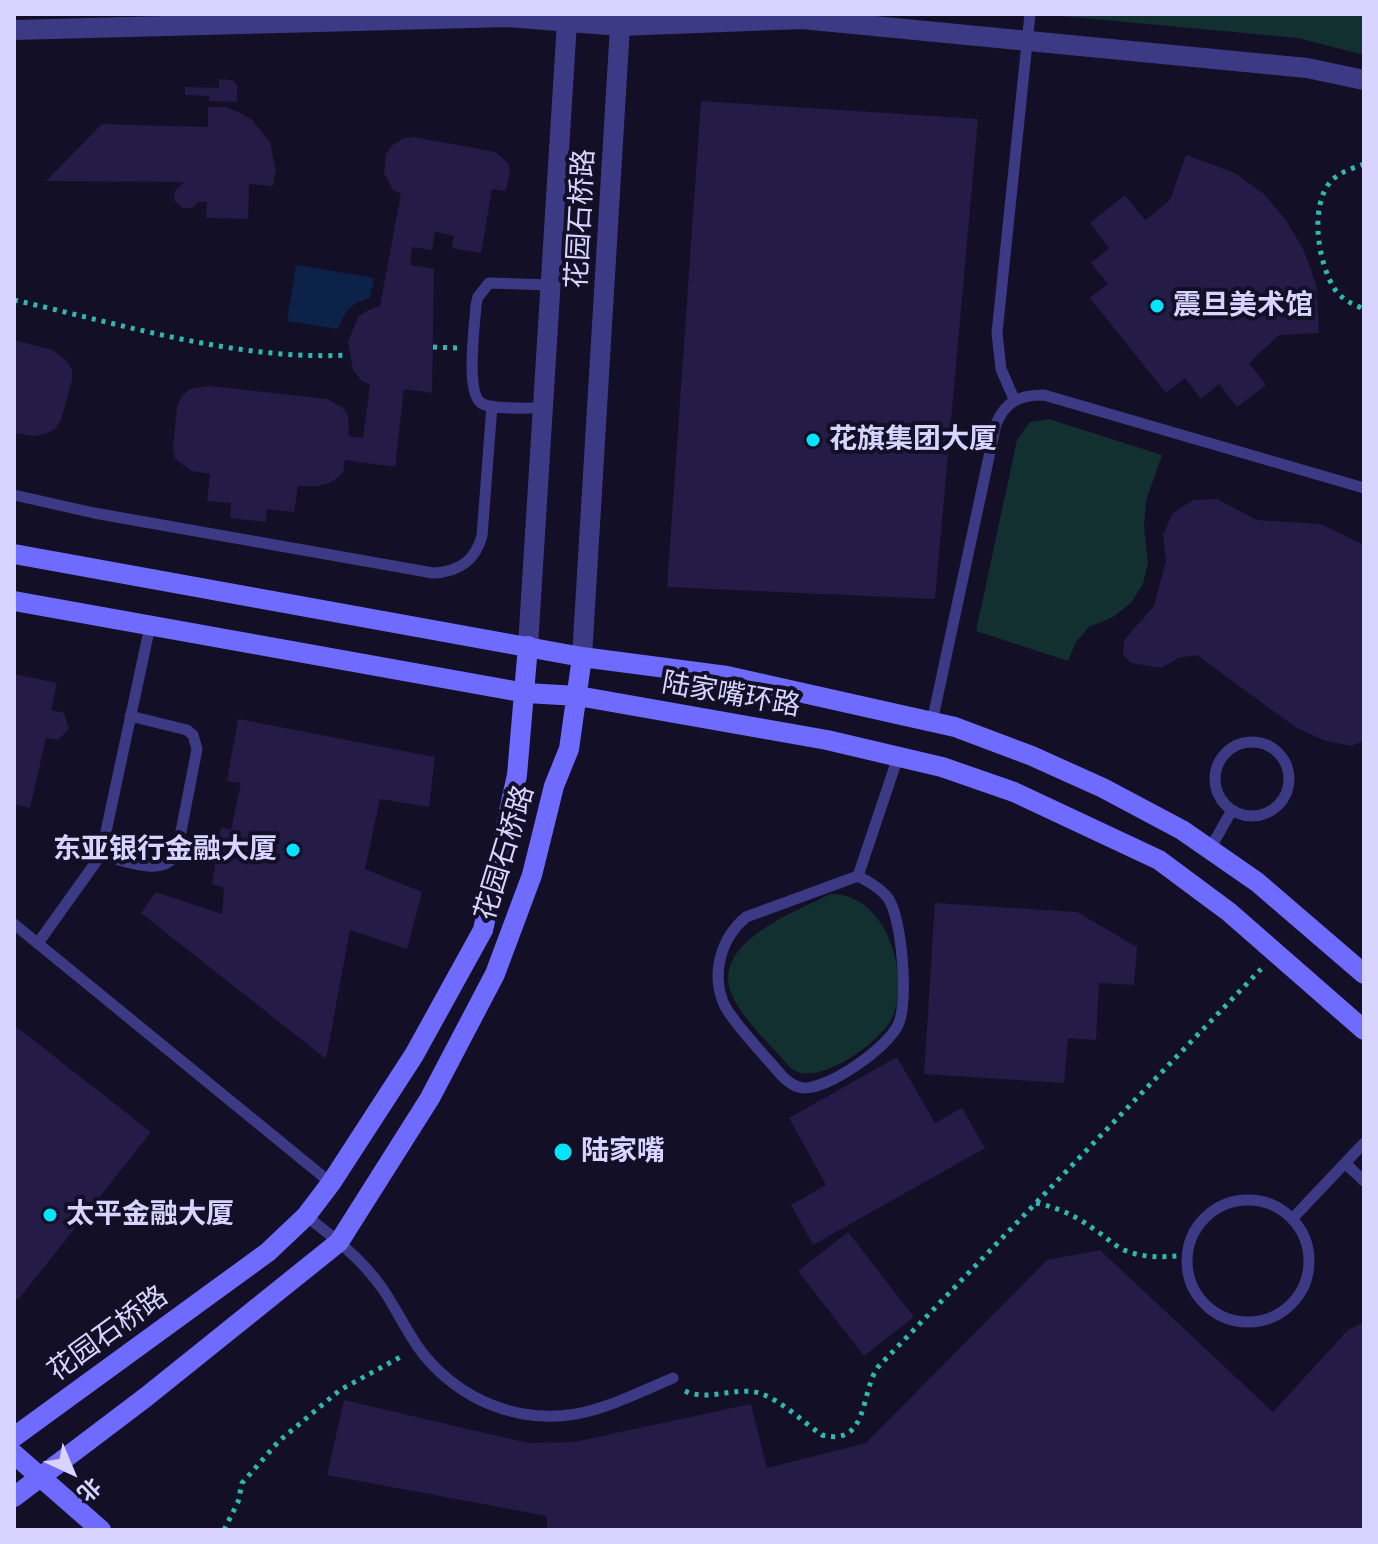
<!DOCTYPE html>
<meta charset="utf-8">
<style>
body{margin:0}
#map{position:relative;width:1378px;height:1544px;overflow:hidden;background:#130f26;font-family:"Work Sans","Noto Sans SC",sans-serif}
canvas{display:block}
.frame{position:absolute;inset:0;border:16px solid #d9d4ff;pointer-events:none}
.north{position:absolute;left:32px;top:1432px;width:80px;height:80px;-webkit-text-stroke:6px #130f26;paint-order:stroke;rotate:136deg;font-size:22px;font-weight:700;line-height:32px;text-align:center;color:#d9d4ff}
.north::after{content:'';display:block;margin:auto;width:28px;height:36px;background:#d9d4ff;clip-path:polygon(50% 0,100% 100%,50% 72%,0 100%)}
</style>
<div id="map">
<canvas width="1378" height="1544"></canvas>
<div class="frame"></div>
<div class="north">北</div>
</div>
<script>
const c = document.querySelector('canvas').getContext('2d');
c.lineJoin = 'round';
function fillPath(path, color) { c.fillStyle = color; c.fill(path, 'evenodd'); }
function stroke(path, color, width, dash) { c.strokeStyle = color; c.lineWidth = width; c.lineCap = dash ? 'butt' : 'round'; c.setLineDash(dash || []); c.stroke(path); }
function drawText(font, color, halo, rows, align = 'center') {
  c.font = font + ' "Work Sans","Noto Sans SC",sans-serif'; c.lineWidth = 8; c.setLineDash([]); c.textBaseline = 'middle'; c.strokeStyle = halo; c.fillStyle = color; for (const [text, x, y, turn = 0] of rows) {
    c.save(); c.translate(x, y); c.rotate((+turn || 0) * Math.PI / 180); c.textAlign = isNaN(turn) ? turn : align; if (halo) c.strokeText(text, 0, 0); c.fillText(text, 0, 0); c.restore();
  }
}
fillPath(new Path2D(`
 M1040,14H1364V55L1298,38Z
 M1049,419L1162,455L1146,501L1144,526L1148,563L1143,584L1131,603L1113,617L1089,627L1076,642L1068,661L976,631L1017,440L1030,422Z
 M830,894C885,893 909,969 894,1014C885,1039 826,1082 798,1072C794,1071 791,1068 788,1065C770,1044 745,1022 733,997C707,943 796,912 830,894Z`), '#12302f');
fillPath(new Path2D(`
 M296,265L374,278L370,298C352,302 344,312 338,329L287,321Z`), '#0c2248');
fillPath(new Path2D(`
 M219,79L232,80L237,85V102L209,101V96L185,95V87L219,88Z
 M701,101L978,119L935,599L667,587Z
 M208,107H225L239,112L252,120L270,142L276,171L273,186L249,184L248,219L206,218L207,202H199L192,208H183L175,201L174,192L184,182L46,181L102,124L208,127Z
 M414,137L495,152L508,163L510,172L506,191L492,189L481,253L452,248L454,236L435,232L432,250L412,247L410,265L434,269L432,393L404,389L395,467L345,460L343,473L330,483L318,486H298L294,512L267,509L266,522L230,518L231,503L207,501L210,474L192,471L175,459L173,449L177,407L182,396L190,389L210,386L327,399L343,408L348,416L349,436L363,438L370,385L361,380L353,370L348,342L358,317L368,310L380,306L401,194L393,190L384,173L386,154L393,145L404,138Z
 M1186,155L1235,173L1264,194L1286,220L1304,251L1316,284L1319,333L1279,335L1249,363L1266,385L1237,407L1219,384L1201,399L1185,378L1166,393L1090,298L1108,284L1091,263L1109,248L1090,223L1125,195L1145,220L1170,200Z
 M14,340L53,350L68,362L72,370V380L61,420L55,429L45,434L33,436L14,433Z
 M1217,499L1257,520L1321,524L1364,545V741L1351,746L1323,740L1295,727L1197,655L1178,658L1162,668L1131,663L1123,655L1124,640L1154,606L1166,561L1163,535L1172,514L1193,500Z
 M14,674L57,683L51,710L64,713L69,729L58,740L46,738L30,808L14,804Z
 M238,719L435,757L429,807L380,799L365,869L422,892L407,949L350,930L326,1059L141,913L156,892L222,914L224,888L212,884L221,827L231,830L241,783L227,781Z
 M935,903L1077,912L1137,947L1134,985L1099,983L1096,1040L1068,1038L1064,1083L924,1074Z
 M14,1025L151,1132L18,1300L14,1297Z
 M897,1057L935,1123L962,1108L985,1148L813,1245L791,1205L826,1185L789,1118Z
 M848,1232L914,1317L864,1356L798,1271Z
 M1100,1250L1273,1412L1348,1330L1364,1322V1530H547V1516L327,1475L344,1400L528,1443L574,1442L751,1404L767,1468L866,1443L1047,1260Z`), '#241b47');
stroke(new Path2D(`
 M1364,164C1353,168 1340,172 1331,181C1309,206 1318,262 1334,288C1341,299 1352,304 1364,309
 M14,300C121,324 238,361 348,355
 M433,347L457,348
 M1036,1203C1060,1208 1078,1217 1098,1232C1107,1238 1115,1246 1124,1250C1145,1259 1165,1257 1187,1255
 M685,1391C708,1402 735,1386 759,1393C781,1400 803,1422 822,1435C869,1447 860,1392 878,1367L1261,969
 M224,1530L238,1502L242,1483L279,1441L340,1390L404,1355`), '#2fb8b0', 5, [4, 6]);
stroke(new Path2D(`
 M1014,399L1001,369L997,333L1030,14
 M543,408C528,408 492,410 481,403C465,392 475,324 476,305L478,297L489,283L551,285
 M14,495L94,513L433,573C459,572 475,561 482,536L492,406
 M932,722L996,424C1006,401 1019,395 1044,395L1364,488
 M1215 779a37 37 0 1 1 74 0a37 37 0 1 1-74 0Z
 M1210,849L1232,810
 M101,855C123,860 165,879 177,852L197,749L193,735L187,730L130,716
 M858,876C869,882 880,888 888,898C902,918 909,1003 898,1025C887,1048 829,1089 803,1088C794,1087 788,1082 782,1076C768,1059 730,1020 723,1002C711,971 722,937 746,917L858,876L898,757
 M14,924L331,1183
 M38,943L101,855L150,626
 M1345,1163L1364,1181
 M1187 1261a61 61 0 1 1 122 0a61 61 0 1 1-122 0Z
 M306,1216C333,1237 362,1259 382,1288C397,1309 407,1334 424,1355C461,1400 518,1424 576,1414C609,1408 642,1391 673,1378
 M1293,1218L1364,1143`), '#3d3a85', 11);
stroke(new Path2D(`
 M14,30L508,17L620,26L802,19L1307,68L1364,80
 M528,646L567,22
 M582,657L620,26`), '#3d3a85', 20);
stroke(new Path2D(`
 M14,554L582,657L727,676L955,727L1032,756L1103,788L1182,830L1257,882L1364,974
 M14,601L526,693L578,696L827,740L942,767L1014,792L1159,860L1229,912L1364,1030
 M14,1437L268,1252L306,1216L331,1183L414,1055L483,930L517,775L528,646
 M14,1454L101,1530
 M14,1497L146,1397L339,1242L430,1098L495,974L532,875L554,786L569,749L582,657`), '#6f6bff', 20);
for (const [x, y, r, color] of [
 [1157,306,8,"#00e5ff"],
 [813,440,8,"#00e5ff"],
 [293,850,8,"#00e5ff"],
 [563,1152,10,"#00e5ff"],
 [50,1215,8,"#00e5ff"]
]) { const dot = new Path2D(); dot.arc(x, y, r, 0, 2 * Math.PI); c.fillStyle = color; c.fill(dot); stroke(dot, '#130f26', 3); }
drawText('28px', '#d9d4ff', '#130f26', [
 ["花园石桥路",581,219,-87],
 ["陆家嘴环路",731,695,10],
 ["花园石桥路",505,853,-73],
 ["花园石桥路",108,1334,-36]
]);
drawText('bold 28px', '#d9d4ff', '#130f26', [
 ["震旦美术馆",1173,306],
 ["花旗集团大厦",829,440],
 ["东亚银行金融大厦",277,850,"right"],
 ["陆家嘴",581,1152],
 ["太平金融大厦",66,1215]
], 'left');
</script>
